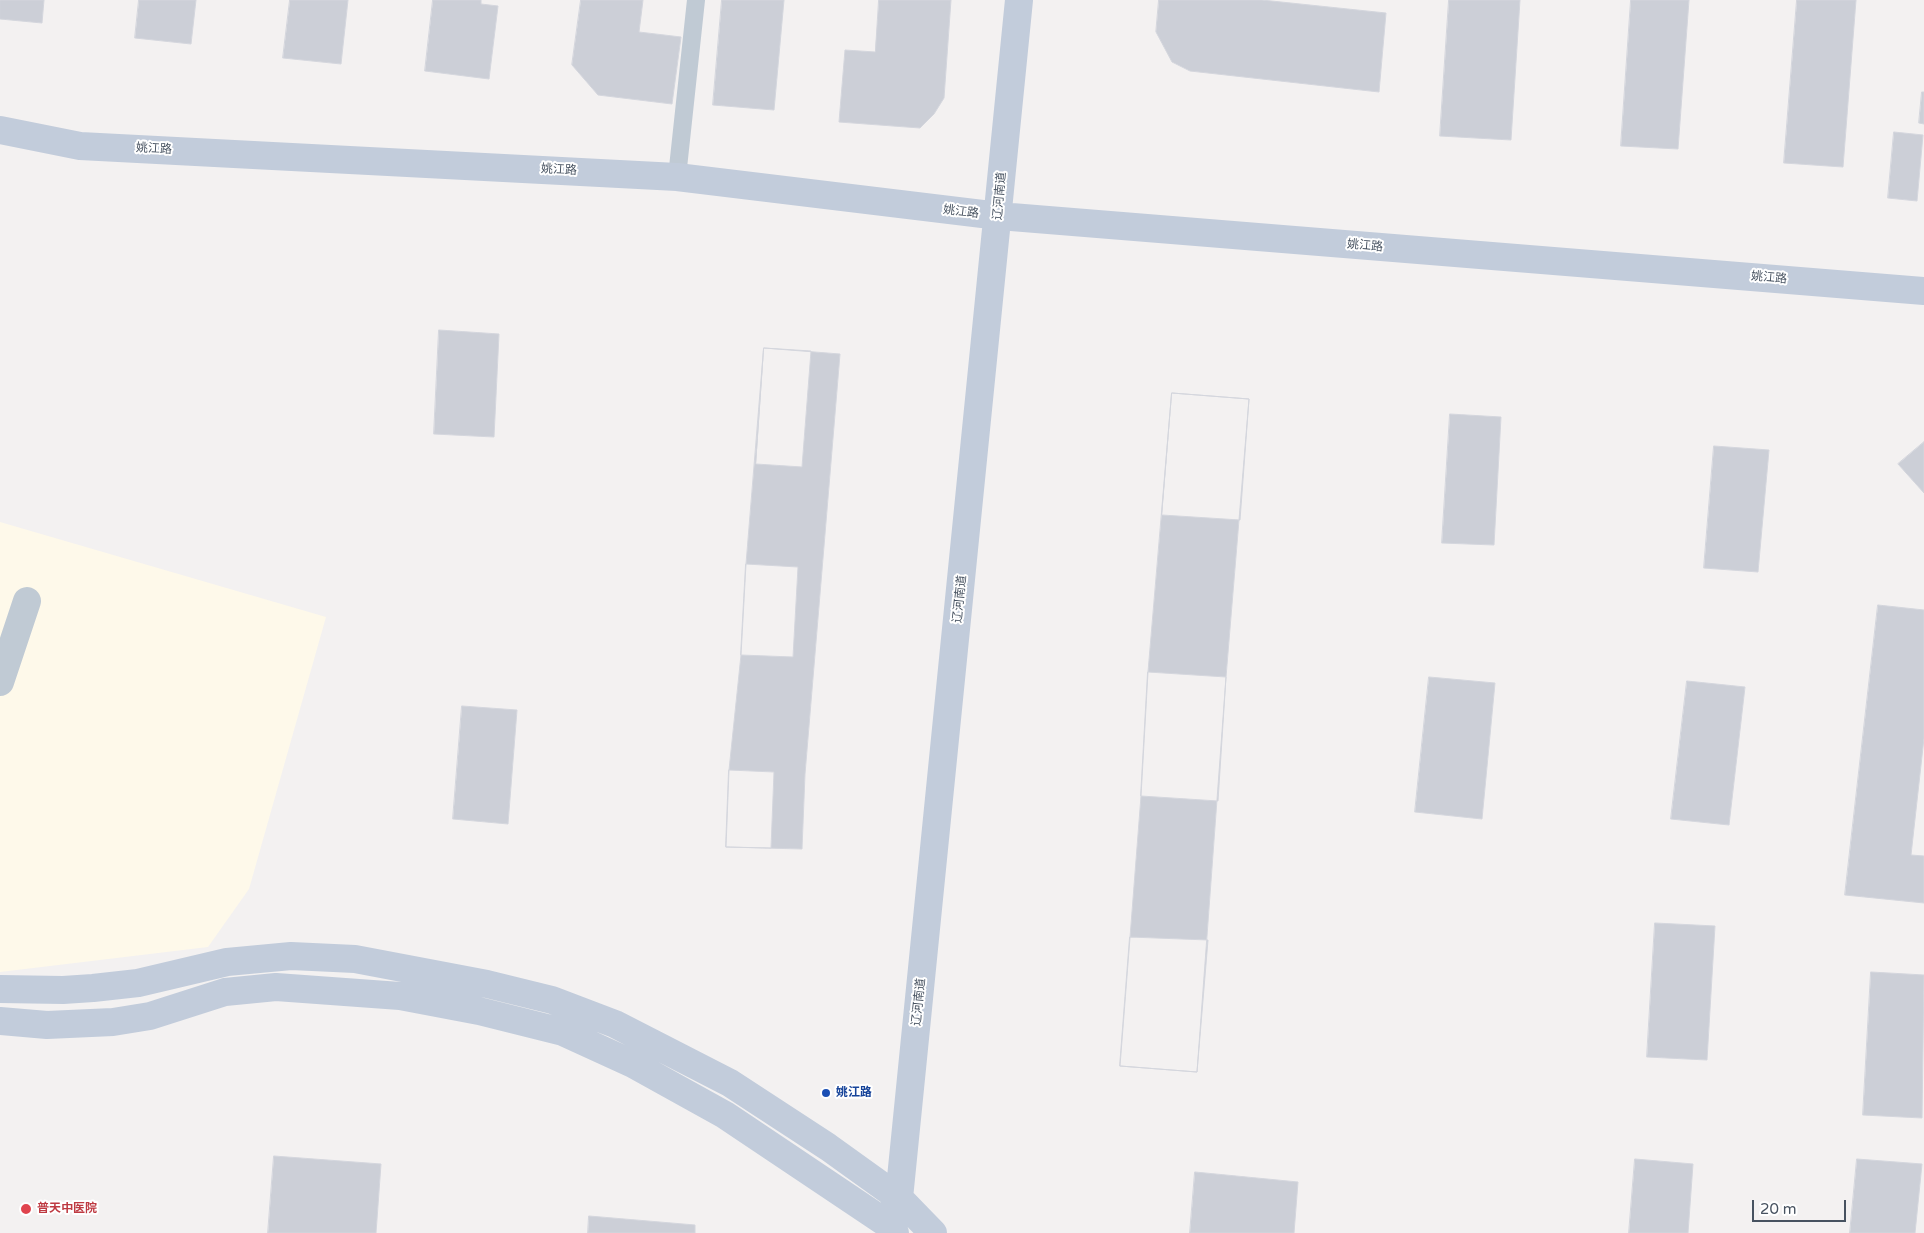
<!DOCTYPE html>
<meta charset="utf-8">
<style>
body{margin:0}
#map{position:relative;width:1924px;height:1233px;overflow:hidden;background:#f3f1f1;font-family:"Varela Round",sans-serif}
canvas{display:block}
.scale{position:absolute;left:1752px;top:1200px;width:94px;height:22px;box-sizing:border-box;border:2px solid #475260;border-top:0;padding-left:6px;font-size:15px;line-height:18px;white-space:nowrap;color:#475260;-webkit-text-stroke:4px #fff;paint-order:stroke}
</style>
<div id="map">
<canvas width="1924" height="1233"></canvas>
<div class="scale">20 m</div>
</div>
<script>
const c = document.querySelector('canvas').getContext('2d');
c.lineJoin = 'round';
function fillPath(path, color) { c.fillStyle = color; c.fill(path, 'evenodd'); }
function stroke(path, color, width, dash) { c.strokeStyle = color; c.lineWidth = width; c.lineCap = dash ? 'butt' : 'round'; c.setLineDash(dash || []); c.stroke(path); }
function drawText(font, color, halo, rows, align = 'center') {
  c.font = font + ' "Varela Round","Noto Sans SC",sans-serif'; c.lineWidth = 4; c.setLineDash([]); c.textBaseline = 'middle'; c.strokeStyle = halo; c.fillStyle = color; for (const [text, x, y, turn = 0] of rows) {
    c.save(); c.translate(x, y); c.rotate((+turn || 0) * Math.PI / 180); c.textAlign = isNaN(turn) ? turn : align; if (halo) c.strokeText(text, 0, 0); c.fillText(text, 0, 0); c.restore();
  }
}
fillPath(new Path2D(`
 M0,522L326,617L249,889L208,947L0,972Z`), '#fef9ea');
const building = new Path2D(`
 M0,0H44L42,23L0,19Z
 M139,0H196L191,44L135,38Z
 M290,0H348L341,64L283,58Z
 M433,0H481V4L498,6L489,79L425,71Z
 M581,0H643L639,32L681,37L672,104L598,95L572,65Z
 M722,0H784L774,110L713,105Z
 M879,0H951L944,98L934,114L920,128L839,122L845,50L875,52Z
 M1159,0H1262L1386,13L1379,92L1190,71L1172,62L1156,32Z
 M1449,0H1520L1511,140L1440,136Z
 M1631,0H1689L1678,149L1621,146Z
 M1797,0H1856L1843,167L1784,163Z
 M1922,92H1924V124L1919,123Z
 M1894,132L1923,135L1917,201L1888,198Z
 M439,330L499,334L494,437L434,434Z
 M764,348L840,354L805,774L802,849L726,847L729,770L741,655L746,564Z
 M764,348L811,351L802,467L756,464Z
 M1172,393L1249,399L1226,677L1197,1072L1120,1066L1141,796L1148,672Z
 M1172,393L1249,399L1240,520L1162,515Z
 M1450,414L1501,417L1494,545L1442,543Z
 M1924,442V493L1898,464Z
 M1714,446L1769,450L1758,572L1704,568Z
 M746,564L798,567L793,657L741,655Z
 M1878,605L1924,610V738L1911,855L1924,856V903L1845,895Z
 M1148,672L1226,677L1218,801L1141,796Z
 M1429,677L1495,683L1482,819L1415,812Z
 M1687,681L1745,687L1729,825L1671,819Z
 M462,706L517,710L508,824L453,819Z
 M729,770L774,772L771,848L726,847Z
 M1655,923L1715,926L1707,1060L1647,1057Z
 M1130,937L1208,940L1197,1072L1120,1066Z
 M1871,972L1924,975L1922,1118L1863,1115Z
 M274,1156L381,1164L376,1233H268Z
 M1635,1159L1693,1164L1688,1233H1629Z
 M1857,1159L1922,1164L1915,1233H1850Z
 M1195,1172L1298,1182L1294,1233H1190Z
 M589,1216L695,1225V1233H588Z`);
fillPath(building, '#cccfd7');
stroke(building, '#d4d6dd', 1);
stroke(new Path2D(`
 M677,177L696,0`), '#c0cad4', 18);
stroke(new Path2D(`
 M0,682L27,601`), '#c0cad4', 28);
stroke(new Path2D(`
 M0,130L80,146L677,177L999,216L1924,291
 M0,989L63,990L93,988L138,983L227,962L291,956L355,959L487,984L552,1000L615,1024L730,1083L828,1147L899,1198L933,1233
 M0,1021L47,1025L113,1022L150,1016L225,992L276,987L400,996L479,1011L563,1032L633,1064L725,1115L886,1223L895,1233
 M886,1223L899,1198L1019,0`), '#c2ccdb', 28);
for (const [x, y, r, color] of [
 [826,1093,5,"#1a4fb4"],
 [26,1209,6,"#e0444e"]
]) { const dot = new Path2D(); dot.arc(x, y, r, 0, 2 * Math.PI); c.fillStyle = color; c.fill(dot); stroke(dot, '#fff', 2); }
drawText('12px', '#475260', '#fff', [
 ["姚江路",154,149,3],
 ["姚江路",559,170,3],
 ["辽河南道",1000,196,-85],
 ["姚江路",961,212,7],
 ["姚江路",1365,246,5],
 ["姚江路",1769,278,5],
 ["辽河南道",960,599,-84],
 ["辽河南道",919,1002,-84]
]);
drawText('bold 12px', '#164399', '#fff', [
 ["姚江路",836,1093]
], 'left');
drawText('bold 12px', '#be3a42', '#fff', [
 ["普天中医院",37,1209]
], 'left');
</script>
